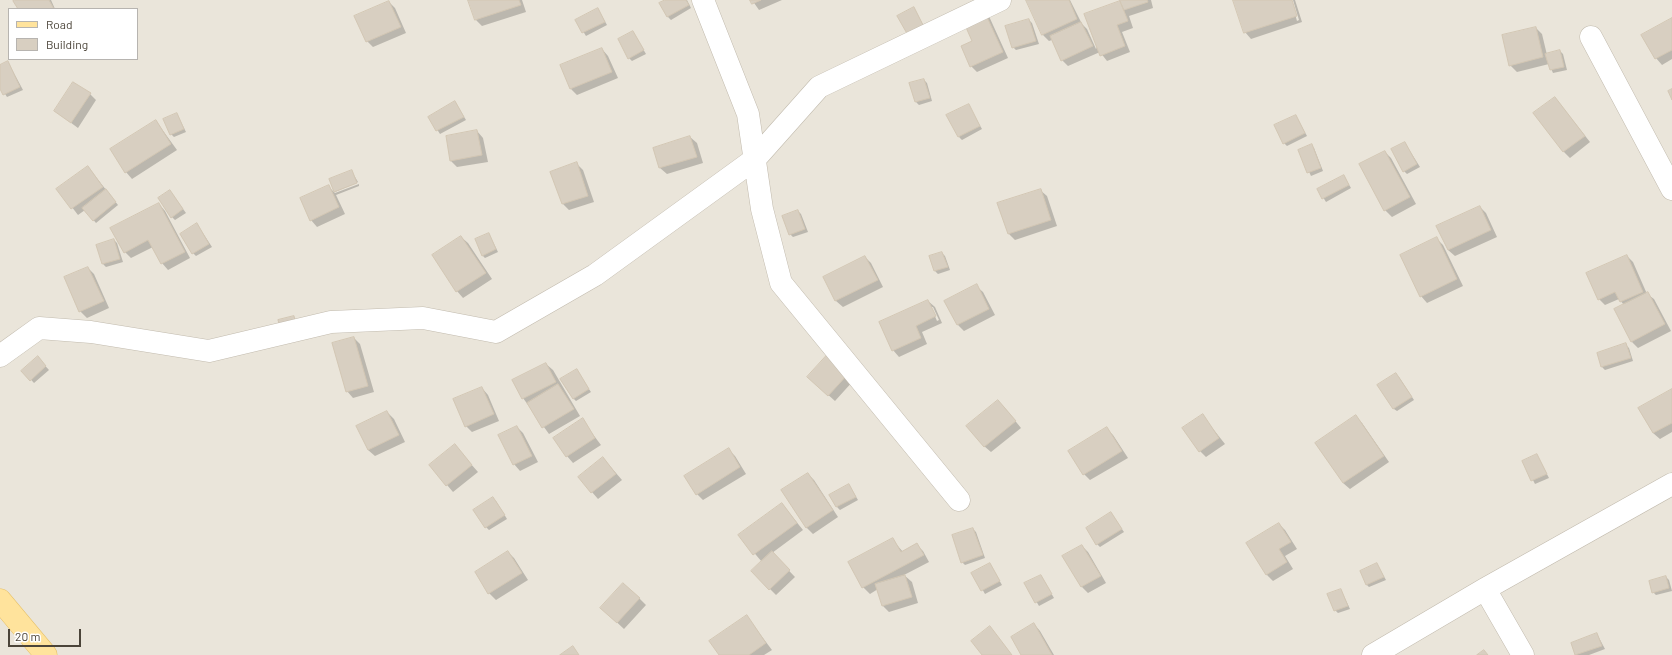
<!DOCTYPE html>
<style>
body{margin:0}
#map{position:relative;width:1672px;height:655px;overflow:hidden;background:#f6f3ec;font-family:Barlow,sans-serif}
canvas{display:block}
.legend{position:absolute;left:8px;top:8px;width:130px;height:52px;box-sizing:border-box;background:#fff;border:1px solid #b7b4b0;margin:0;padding:5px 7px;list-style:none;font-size:12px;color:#4b4439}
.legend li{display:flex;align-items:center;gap:8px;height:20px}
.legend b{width:20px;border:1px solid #b7b4b0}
.scale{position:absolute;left:8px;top:629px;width:73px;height:18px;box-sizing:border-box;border:2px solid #4b4439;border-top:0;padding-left:5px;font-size:12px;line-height:14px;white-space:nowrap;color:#4b4439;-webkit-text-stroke:3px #fff;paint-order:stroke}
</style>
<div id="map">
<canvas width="1672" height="655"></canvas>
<ul class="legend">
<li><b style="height:5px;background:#ffe39c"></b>Road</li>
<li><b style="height:11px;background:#d8cfc1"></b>Building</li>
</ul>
<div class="scale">20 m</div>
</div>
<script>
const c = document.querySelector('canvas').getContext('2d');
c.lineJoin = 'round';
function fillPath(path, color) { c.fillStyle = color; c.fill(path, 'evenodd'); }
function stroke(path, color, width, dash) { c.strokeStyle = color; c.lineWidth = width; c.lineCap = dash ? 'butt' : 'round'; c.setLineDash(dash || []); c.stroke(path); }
fillPath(new Path2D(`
 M0,0H1672V655H0ZM9,9H137V59H9Z`), '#eae5da');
fillPath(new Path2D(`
 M17,0H51L55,9H19Z
 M469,0H522L526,12L482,26L476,20Z
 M668,0H687L691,8L671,20L668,17Z
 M752,0H782L759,10Z
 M1027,0H1070L1082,24L1087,29L1096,49L1119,2L1123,6L1121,0H1151L1153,8L1129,16L1133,28L1122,32L1130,52L1107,61L1100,52L1068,66L1062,60L1052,40L1049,41L1043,35Z
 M1234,0H1291L1297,21L1299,20L1293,0H1295L1302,22L1251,39L1245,32Z
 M389,2L395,8L406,33L373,47L367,41Z
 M914,8L927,32L909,36Z
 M598,9L607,25L586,36L576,20Z
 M988,14L1008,58L977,72L971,66L974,41Z
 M1672,19V59L1662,65L1656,58Z
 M1029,20L1032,23L1039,44L1016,50L1013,47Z
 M1536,28L1542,34L1547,55L1560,51L1563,54L1567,70L1553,73L1549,64L1517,72L1510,65Z
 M633,32L646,54L632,61L629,58Z
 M602,49L608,56L618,78L577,95L571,89L561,66Z
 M8,62L23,90L7,97L0,86V66Z
 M924,80L927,83L932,101L919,105L916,102Z
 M90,94L96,100L78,128L55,111Z
 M1555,98L1590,142L1570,158L1564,152Z
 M455,102L466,120L440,134L429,117Z
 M968,105L982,129L962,140L959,137Z
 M177,114L186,132L174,137L171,134Z
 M1296,116L1307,136L1287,146L1284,143Z
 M156,121L177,150L132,179L126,172Z
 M477,131L483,138L488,162L457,167L451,161Z
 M690,137L697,143L703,163L667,174L660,168L654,148Z
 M1405,143L1420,167L1407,174L1404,171Z
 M1311,145L1314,148L1323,171L1311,176L1299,150Z
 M1385,152L1391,158L1416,204L1392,217L1385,210L1360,164Z
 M576,163L583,170L594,202L569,210L563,204L551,172Z
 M88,167L118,205L96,223L85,210L78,215L58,189Z
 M352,172L358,182L335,192L330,179Z
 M1344,176L1351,188L1326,202L1318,189Z
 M359,184V186L336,195L345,214L317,227L311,220L328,186L335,193Z
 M1040,190L1047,196L1057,226L1015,240L1009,234L998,204Z
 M170,191L186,213L175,220L172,217Z
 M159,204L165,211L190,258L168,270L162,263L153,247L131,258L125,252Z
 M1480,207L1486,213L1497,237L1455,256L1448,250Z
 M798,211L801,214L808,232L793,237L790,234Z
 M197,224L212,247L196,256L193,253Z
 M489,234L498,252L485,258L482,255Z
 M461,237L468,243L492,279L463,298L457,291Z
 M1437,239L1443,245L1463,286L1427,303L1421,296Z
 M114,240L117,243L123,262L106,267L103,264L98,246Z
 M942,253L945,256L950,270L938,274L935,271L930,257Z
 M1627,256L1633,262L1647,294L1654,299L1671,331L1638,348L1632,342L1615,309L1624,305L1619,299L1605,305L1599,299Z
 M865,257L871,263L883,287L843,307L836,301L825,277Z
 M88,268L94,274L109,308L87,318L80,311Z
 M976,286L983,292L995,315L964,331L958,325L945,301Z
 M928,301L935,307L942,323L922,332L927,344L899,357L893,350ZM931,307H933L939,320L937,321Z
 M354,338L360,344L374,392L353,398L347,391Z
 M1626,345L1629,348L1633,361L1605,370L1602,367L1598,354Z
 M828,356L854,380L835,401L815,383Z
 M38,358L49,370L34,383L23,371Z
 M546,364L553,370L580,416L549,434L523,398Z
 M576,370L591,392L576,401L573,398Z
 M1399,377L1414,400L1397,411L1394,409Z
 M482,388L488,395L499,421L472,432L466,426Z
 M1672,391V432L1660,439L1653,433L1639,408Z
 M1004,407L1021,428L991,452L984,446Z
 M387,412L394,419L405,442L375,456L368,450L357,426Z
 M1202,415L1225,444L1206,457L1200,451Z
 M1356,417L1362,423L1389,462L1350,489L1343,483Z
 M582,420L601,445L573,463L567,456Z
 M517,427L523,433L538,462L520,471L514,464Z
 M1107,429L1113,435L1128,458L1090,480L1084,474Z
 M455,446L478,472L453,492L431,466Z
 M729,450L735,456L746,474L703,500L697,494Z
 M1537,455L1549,478L1535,484L1523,461Z
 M603,458L622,480L598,499L579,477Z
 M808,474L814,480L838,517L813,534L806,527Z
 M849,485L858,500L840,510L837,507Z
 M496,501L507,519L489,530L486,527Z
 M782,504L803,530L772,553L795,577L776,595L752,571L762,562L739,535Z
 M1111,513L1124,532L1100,547L1097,544Z
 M1279,524L1285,530L1297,549L1285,556L1293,569L1273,581L1267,575L1247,543Z
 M973,529L976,532L985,558L965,565L962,562Z
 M892,539L903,552L917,545L923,551L929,562L904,575L912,582L918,603L889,612L883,606L878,589L870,594L863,587Z
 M1082,546L1088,552L1106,583L1088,593L1082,587L1064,557Z
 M508,552L514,558L528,580L496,600L489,593L476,572Z
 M990,564L1002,585L985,594L973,573Z
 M1377,564L1386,580L1369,587L1366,584Z
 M1041,576L1054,598L1039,606L1026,584Z
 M1666,577L1669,580L1672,591L1656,595L1653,592Z
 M1341,590L1350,609L1338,613L1335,610Z
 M639,598L646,605L624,629L608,614Z
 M747,617L772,650L764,655H721Z
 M1034,624L1040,631L1054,655H1022Z
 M1597,634L1605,649L1589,655H1576L1572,643Z`), '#0003');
const building = new Path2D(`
 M15,0H49L54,9H18L13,1Z
 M468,0H519L521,5L475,20Z
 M665,0H686L689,5L667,17L659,3Z
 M750,0H761L752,4Z
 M1026,0H1069L1077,19L1042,35Z
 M1120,0H1147L1148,2L1124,10Z
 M1233,0H1292L1297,16L1244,33Z
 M389,1L401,27L366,42L354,16Z
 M1120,1L1128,21L1117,25L1125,46L1100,56L1084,14Z
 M982,6L1003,52L970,67L961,46L972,41L961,16Z
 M914,7L925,29L909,37L897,16Z
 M598,8L605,22L582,33L575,20Z
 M1672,18V50L1655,59L1641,35Z
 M1029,19L1036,41L1012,48L1005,26Z
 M1081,22L1093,46L1061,61L1050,36Z
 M1536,27L1543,57L1509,66L1502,35Z
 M633,31L644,50L628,59L618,39Z
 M602,48L612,72L570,89L560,65Z
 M1560,50L1564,67L1550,70L1545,54Z
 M8,61L20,87L3,95L0,89V65Z
 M924,79L930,98L915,102L909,83Z
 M73,82L91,93L71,123L54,111Z
 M1672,89V100L1668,91Z
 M1555,97L1585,136L1563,152L1533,113Z
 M455,101L464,117L436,131L428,117Z
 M969,104L980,126L958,137L946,115Z
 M177,113L184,129L170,135L163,119Z
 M1296,115L1305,133L1283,144L1274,125Z
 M156,120L171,144L125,173L110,149Z
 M477,130L482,155L450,161L446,136Z
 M690,136L697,157L659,168L653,148Z
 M1405,142L1417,164L1403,172L1391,149Z
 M1312,144L1321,168L1307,173L1298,150Z
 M1385,151L1410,197L1384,211L1359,164Z
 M577,162L588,196L562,204L550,172Z
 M88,166L103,187L71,209L56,189Z
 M352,170L357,183L334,192L329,179Z
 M1344,175L1349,185L1322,199L1317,189Z
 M329,185L339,207L310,221L300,198Z
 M106,189L116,202L93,221L82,208Z
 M1041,189L1051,220L1008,234L997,203Z
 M170,190L183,209L171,218L158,198Z
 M159,203L185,252L161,264L148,240L124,253L110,228Z
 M1480,206L1491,230L1448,250L1436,226Z
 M798,210L805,229L789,235L782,216Z
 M197,223L209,244L192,254L180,234Z
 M489,233L496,249L482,256L475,239Z
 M461,236L486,273L456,292L432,255Z
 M1437,237L1457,279L1420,297L1400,255Z
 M114,239L120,259L102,264L96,245Z
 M942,252L948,267L934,271L929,256Z
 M1627,255L1643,292L1620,302L1615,292L1598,300L1586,273Z
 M865,256L878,280L835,301L823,277Z
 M88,267L104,301L79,312L64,277Z
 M977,284L989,309L957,325L944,301Z
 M1648,292L1665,324L1631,342L1614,309Z
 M928,300L936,316L916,326L921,338L892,351L879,322Z
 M294,316L299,336L284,340L278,320Z
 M354,337L368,386L346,392L332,343Z
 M1626,343L1631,358L1601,367L1597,353Z
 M828,354L849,373L828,396L807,377Z
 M38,356L46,366L30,381L21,371Z
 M546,363L556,382L522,399L512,380Z
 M577,369L589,389L573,399L560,379Z
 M1396,373L1412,397L1393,409L1377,385Z
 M558,384L574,409L542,428L527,403Z
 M482,387L494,414L465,427L453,399Z
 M1672,389V423L1653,433L1638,408Z
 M998,400L1016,421L984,447L966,426Z
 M387,411L399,435L368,450L356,426Z
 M1203,414L1219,438L1199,452L1182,428Z
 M1356,415L1384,456L1343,483L1315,443Z
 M583,418L595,438L566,457L553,438Z
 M517,426L532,456L513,465L498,435Z
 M1107,427L1122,451L1083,475L1068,451Z
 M455,444L472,465L446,486L429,465Z
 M729,448L740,467L696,495L684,476Z
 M1537,454L1547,474L1531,481L1522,461Z
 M603,457L616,474L591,493L578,477Z
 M808,473L833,510L806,528L781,490Z
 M849,484L856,497L836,507L829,495Z
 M493,497L505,515L485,528L473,510Z
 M782,503L797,523L753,555L738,535Z
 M1111,512L1122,529L1096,545L1086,528Z
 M1279,523L1291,542L1279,549L1287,562L1266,575L1246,543Z
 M973,528L983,555L961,563L952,535Z
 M893,538L901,552L917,543L924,555L862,588L848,562Z
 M1082,545L1101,576L1081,587L1062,556Z
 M508,551L522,573L488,594L475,572Z
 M772,551L790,570L769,590L751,571Z
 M990,563L1000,581L981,591L971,573Z
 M1377,563L1384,577L1366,585L1360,571Z
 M905,575L912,597L882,606L875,584Z
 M1041,575L1052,594L1035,603L1024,583Z
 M1666,576L1669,588L1652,593L1649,581Z
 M623,583L640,598L617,623L600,608Z
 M1341,589L1348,606L1334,611L1327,594Z
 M747,615L766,643L749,655H719L709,641Z
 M1034,623L1052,655H1021L1011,637Z
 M990,626L1012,655H982L971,641Z
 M1597,633L1602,646L1575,655L1571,643Z
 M573,646L579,655H560Z
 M1484,650L1488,655H1477Z`);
fillPath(building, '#d8cfc1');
stroke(building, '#d3c7b4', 1);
const minor = new Path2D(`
 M703,0L748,114L762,209L781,283L959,500
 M1591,37L1672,189
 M0,356L39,328L91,332L209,351L331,322L423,318L496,332L595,275L755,159L819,87L1000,0
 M1485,589L1523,655
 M1373,655L1485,589L1672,484`);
const major = new Path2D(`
 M0,600L46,655`);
stroke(minor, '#c2bbae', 23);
stroke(major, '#e6c16a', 23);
stroke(minor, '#fff', 22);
stroke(major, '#ffe39c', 22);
</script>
